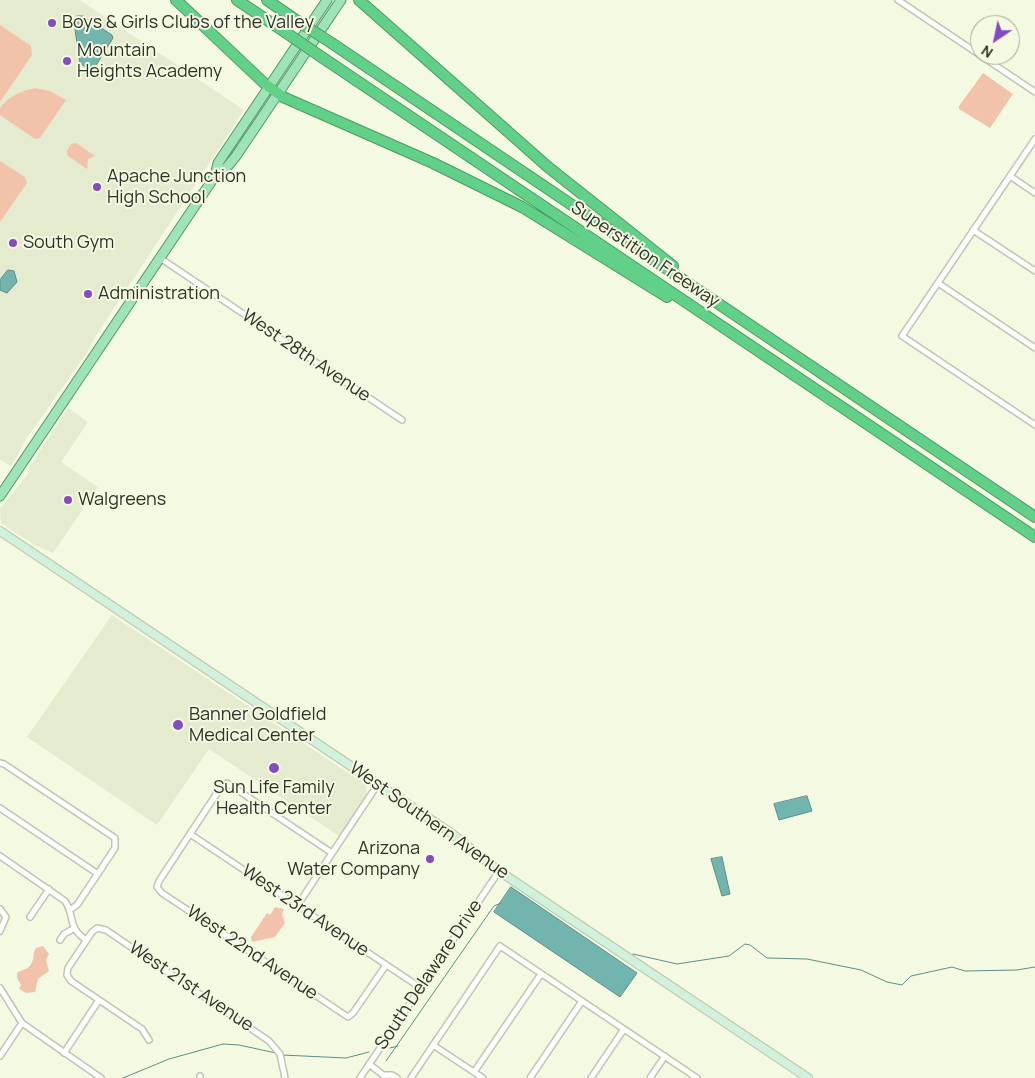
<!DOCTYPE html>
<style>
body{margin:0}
#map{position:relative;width:1035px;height:1078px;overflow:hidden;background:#f4f9e2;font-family:Manrope,sans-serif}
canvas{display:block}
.north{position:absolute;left:970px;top:15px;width:50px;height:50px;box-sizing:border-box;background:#f4f9e2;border:1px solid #a5a998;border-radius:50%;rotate:214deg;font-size:14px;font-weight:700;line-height:20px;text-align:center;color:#2f3128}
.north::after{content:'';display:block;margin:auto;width:18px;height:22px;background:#854bc2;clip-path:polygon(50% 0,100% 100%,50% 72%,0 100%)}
</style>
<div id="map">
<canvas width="1035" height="1078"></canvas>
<div class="north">N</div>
</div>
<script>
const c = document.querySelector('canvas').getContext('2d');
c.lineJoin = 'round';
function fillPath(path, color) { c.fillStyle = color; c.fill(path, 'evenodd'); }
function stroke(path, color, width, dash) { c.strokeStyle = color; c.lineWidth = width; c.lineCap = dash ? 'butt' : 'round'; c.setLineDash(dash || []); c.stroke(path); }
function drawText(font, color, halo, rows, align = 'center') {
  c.font = font + ' Manrope,sans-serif'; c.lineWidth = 4; c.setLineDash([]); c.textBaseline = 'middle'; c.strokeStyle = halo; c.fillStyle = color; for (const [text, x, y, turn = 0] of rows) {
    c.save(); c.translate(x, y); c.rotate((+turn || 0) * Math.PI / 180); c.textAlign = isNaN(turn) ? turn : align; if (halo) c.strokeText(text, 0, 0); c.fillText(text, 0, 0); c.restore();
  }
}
fillPath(new Path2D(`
 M0,0H80L244,110L94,339L86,354L26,439L11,467L0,459Z
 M68,408L88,422L61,462L98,487L53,553L36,546L1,523L0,509L28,474L30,466Z
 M112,615L366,785L367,796L339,836L209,749L157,825L27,737Z`), '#e4ebce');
fillPath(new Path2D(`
 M0,25L31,46L32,55L0,102Z
 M983,73L1013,94L990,128L959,109V106Z
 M35,88L50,91L66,100L40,138L35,139L0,115V108C9,96 21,91 35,88Z
 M76,143L95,156L88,159L87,169L68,156L67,151L71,144Z
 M0,161L25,177L27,183L0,222Z
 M275,907L284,909L282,914L285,923L275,937L252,942L251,937L267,913L270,915Z
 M43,946L49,954L46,960L49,971L38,979L35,992L26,993L19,989L21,985L17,978V973C22,969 28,970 31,964C35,958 32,953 36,948Z`), '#f2c3ab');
const water = new Path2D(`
 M77,16H83L112,35L113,38L95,67L89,70L80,63L74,23Z
 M8,270L14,271L17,282L7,293L0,290V280Z
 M807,796L812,811L779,820L774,804Z
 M722,857L730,894L722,896L711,859Z
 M511,887L637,973L620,997L494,912Z`);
fillPath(water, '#72b4ae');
stroke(water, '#5e8d86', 1);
stroke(new Path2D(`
 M630,956L633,954L677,964L729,956L745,944L750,945L767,958L807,959L861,970L887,982L902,985L911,976L952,967L965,971L1017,970L1035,967
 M390,1048L398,1046
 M282,1055L346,1058L369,1052
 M386,1061L489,913L494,906L501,903
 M123,1078L169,1059L223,1044L239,1045L276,1053`), '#5e8d86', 1);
const street = new Path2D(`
 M898,0L1035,92
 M1035,139L902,336L1035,425
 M1010,176L1035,193
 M973,230L1035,271
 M160,258L402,420
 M938,283L1035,348
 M0,763L4,764L115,838V848L77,905L71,909
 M0,808L98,874
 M190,834L421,988
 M332,853L227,783L221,787L159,881L157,887L162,893L348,1017L353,1013L386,965
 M0,856L65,901C76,918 66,925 86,940
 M297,906L378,784
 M0,909L6,917L0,931
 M30,917L49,889
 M60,940L64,934L73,929
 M0,988L22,1023L101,1078
 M149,1040L142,1029L71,981L67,975L68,968L92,932L97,928L106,930L269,1041L280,1054L285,1078
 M433,1045L483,1078
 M64,1053L99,1000
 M0,1056L22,1023
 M369,1064L387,1078
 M474,1072L541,974
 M385,1075H392L397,1078
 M200,1076V1078
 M360,1078L499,871
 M411,1078L500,946L697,1078
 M530,1078L582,1001
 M591,1078L624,1029
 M650,1078L665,1056`);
const secondary = new Path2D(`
 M0,531L451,833L499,871L808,1078`);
const primary = new Path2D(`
 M215,176L218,163L327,0
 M0,496L215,176L227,167L236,156L341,0`);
const highway = new Path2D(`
 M176,0L264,83L283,97L433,163L522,207L667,297
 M237,0L285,32
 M267,0L293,18
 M359,0L548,167L673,266
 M333,44L1035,517
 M323,58L1035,537`);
stroke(street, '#c0c5af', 8);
stroke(secondary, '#c0c5af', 10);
stroke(primary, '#509866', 11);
stroke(highway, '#509866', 12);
stroke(street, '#fff', 5);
stroke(secondary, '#d0f1db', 8);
stroke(primary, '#a0e3b8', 9);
stroke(highway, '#61d088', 10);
const highwayBridge = new Path2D(`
 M293,18L333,44
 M285,32L323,58`);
stroke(highwayBridge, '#509866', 12, []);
stroke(highwayBridge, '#61d088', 10);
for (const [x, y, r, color] of [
 [52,23,5,"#854bc2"],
 [67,61,5,"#854bc2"],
 [97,187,5,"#854bc2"],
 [13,243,5,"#854bc2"],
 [88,294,5,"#854bc2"],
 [68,500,5,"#854bc2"],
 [178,725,6,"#854bc2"],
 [274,768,6,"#854bc2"],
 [430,859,5,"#854bc2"]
]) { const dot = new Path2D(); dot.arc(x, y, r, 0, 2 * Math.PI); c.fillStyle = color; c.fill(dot); stroke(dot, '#f4f9e2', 2); }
drawText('18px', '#2f3128', '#f4f9e2', [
 ["Boys & Girls Clubs of the Valley",62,23],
 ["Mountain",77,51],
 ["Heights Academy",77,72],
 ["Apache Junction",107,177],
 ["High School",107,198],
 ["South Gym",23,243],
 ["Administration",98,294],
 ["Walgreens",78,500],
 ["Banner Goldfield",189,715],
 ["Medical Center",189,736],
 ["Sun Life Family",274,788,"center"],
 ["Health Center",274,809,"center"],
 ["Arizona",420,849,"right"],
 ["Water Company",420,870,"right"]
], 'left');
drawText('18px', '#2f3128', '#f4f9e2', [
 ["Superstition Freeway",645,255,34],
 ["West 28th Avenue",306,356,34],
 ["West Southern Avenue",429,821,35],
 ["West 23rd Avenue",305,911,34],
 ["West 22nd Avenue",252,953,34],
 ["South Delaware Drive",429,975,-56],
 ["West 21st Avenue",191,987,34]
]);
</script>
